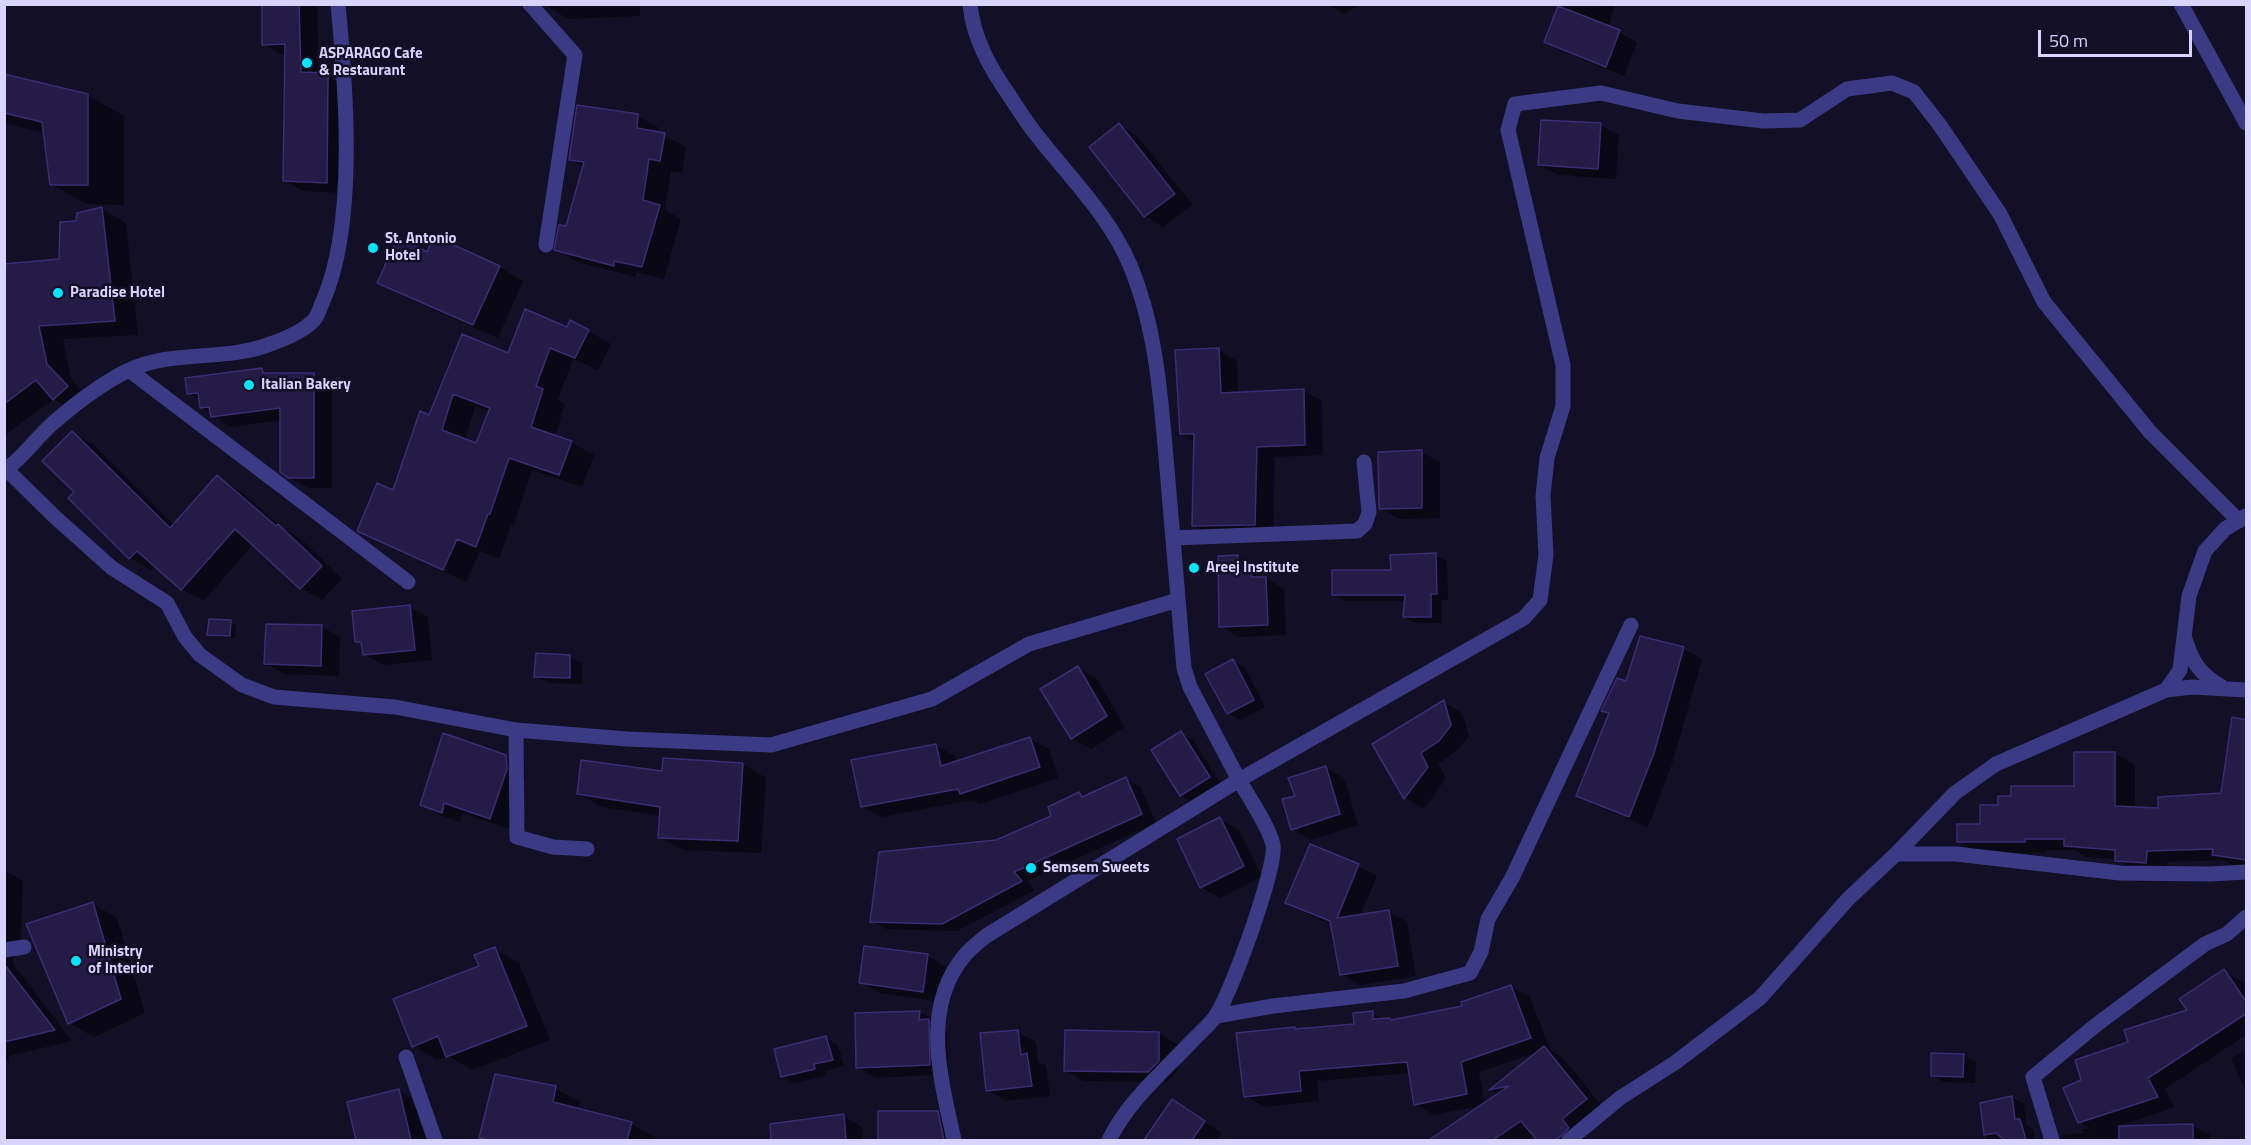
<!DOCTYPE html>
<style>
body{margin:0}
#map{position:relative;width:2251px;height:1145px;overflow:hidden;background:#130f26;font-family:"Titillium Web",sans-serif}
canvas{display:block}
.frame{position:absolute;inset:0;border:6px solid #d9d4ff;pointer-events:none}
.scale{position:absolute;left:2038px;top:30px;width:154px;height:27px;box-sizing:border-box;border:3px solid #d9d4ff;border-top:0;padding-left:8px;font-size:18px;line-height:21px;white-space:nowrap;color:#d9d4ff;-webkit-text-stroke:4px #130f26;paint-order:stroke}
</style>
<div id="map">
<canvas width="2251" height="1145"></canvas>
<div class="frame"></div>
<div class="scale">50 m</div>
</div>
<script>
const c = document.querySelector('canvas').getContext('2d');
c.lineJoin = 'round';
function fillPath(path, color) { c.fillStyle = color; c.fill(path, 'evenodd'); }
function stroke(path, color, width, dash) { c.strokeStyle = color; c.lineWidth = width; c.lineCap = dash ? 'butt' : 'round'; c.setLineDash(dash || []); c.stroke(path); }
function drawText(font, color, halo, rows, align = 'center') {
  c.font = font + ' "Titillium Web",sans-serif'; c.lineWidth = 5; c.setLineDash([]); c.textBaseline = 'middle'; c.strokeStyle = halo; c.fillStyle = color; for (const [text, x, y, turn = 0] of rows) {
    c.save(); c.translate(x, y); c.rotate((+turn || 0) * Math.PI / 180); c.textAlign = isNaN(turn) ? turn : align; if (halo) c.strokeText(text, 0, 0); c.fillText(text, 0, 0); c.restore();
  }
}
fillPath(new Path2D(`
 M264,4H317L319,75H328L347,85L345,193L303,191L284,180L286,55H282L264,44Z
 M549,4H640V16L568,19L550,8Z
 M1327,4H1361L1344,14Z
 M1561,4H1615L1609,27L1637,42L1624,76L1565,52L1546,42Z
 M4,75L88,95L124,116V205L87,204L51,184L45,133L4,123Z
 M638,116L659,128V133L686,147L682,173L671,171L665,210L681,219L664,279L636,272V277L578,262L556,249L567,228L584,167L570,159Z
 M1119,125L1137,136L1193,205L1163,227L1145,216Z
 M1600,125L1619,135L1616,179L1558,175L1539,165Z
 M102,209L126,223L138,335L63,339L71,379L91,401L79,413L54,399L4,436V266L60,260L78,222Z
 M428,254L499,267L523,281L498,338L403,296L379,282Z
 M568,329L588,331L611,344L598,370L573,359L558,399L565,404L555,437L571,442L594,455L582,487L532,470L513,526L511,525L499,559L480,551L466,582L381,543L359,530L394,492L430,417L463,336L509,355ZM475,406L490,411L477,445L465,440Z
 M1219,350L1237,361L1238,394L1304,391L1322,401L1323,455L1275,457L1273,535L1212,536L1194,525L1196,442L1181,434Z
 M262,370L271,375H314L332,386V488H308L288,477L281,420L231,427L201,407L200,400L189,393Z
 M72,433L94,445L174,525L217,477L238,489L284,529L300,538L342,579L322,600L301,588L253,544L204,601L182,589L156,566L151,570L130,558L76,492Z
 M1421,452L1440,462V518L1399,519L1381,509Z
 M1435,555L1447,561L1448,600H1442V623H1416L1404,617L1406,601H1345L1334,595Z
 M1238,557L1256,567V571L1284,589L1286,635L1239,637L1220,626Z
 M410,607L428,617L432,660L383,665L364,654L363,645L357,641Z
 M231,622L236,625L235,638L214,637L209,634Z
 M322,627L340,637L339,676L284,674L266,663Z
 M1641,637L1684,649L1702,659L1672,764L1648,827L1596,806L1578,795L1610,714L1603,711L1627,683Z
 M570,657L582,664V684L548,683L536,676Z
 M1233,661L1245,668L1265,707L1240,720L1228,713Z
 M1078,668L1097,679L1125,727L1091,749L1072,738L1042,690Z
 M1444,702L1462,713L1469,736L1457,751L1438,764L1446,778L1424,809L1405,798L1374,745Z
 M1181,733L1193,740L1221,784L1193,802L1181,795Z
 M1030,739L1049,749L1058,778L980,804L972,800L881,817L862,806L936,746L955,756L956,763Z
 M2114,753L2135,765V809L2160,810L2222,794L2246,783V868L2234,866L2223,860L2167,862L2166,874L2137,872L2116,859L2086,857L2075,850H2045V853H1979L1959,842L1981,825L2012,797L2075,788Z
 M506,756L525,767V780L509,829L463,813L460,822L440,815L421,804Z
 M743,764L766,778L761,853L683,850L660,837L661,816L601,807L578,793L664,773Z
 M1326,768L1344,778L1358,825L1311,840L1293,829L1297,797Z
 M1126,779L1141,787L1156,823L1027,881L1035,890L957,931L886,929L871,921L996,842L1053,817L1079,794L1085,798Z
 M1220,819L1239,830L1262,877L1220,898L1201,887Z
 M1311,846L1358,866L1377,876L1360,916L1388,911L1407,922L1416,976L1360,985L1341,974L1332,924L1305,913L1287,903Z
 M4,870L23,881L20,951L13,956V964L72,1041L9,1056V1062L4,1061Z
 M93,904L117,918L145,1013L94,1037L69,1023Z
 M495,949L519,963L550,1040L472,1070L448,1056L437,1060L413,1046Z
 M928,956L946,967L941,1002L879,993L861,982Z
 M2224,971L2243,982L2246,987V1035L2165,1089L2175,1107L2116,1127L2193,1126L2210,1135V1140H2062V1135L2084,1133L2082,1129H2090L2079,1122L2083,1081L2130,1043L2190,1010Z
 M1511,987L1530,997L1550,1050L1563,1058L1605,1110L1579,1130L1586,1139L1584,1140H1539L1534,1135L1526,1140H1445L1440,1135L1484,1105L1434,1115L1415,1104L1410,1073L1317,1081L1319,1101L1264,1107L1246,1096L1298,1031L1356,1025L1373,1013L1385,1020L1393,1021L1464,1007ZM1538,1052L1491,1090L1499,1094L1485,1104L1479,1072Z
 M920,1012L938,1023V1026L947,1032L948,1074L876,1078L858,1067L856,1014Z
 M1017,1032L1036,1042L1038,1062L1046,1066L1050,1096L1006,1101L988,1090Z
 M1159,1033L1177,1044V1071L1167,1082L1083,1081L1065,1070Z
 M826,1038L838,1045L844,1066L825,1071L826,1076L794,1083L782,1076Z
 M2246,1050V1092L2231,1058Z
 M1964,1055L1976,1062L1975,1083L1944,1082L1932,1075Z
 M555,1088L580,1102L578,1110L631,1124L656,1138L655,1140H486L481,1137Z
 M399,1091L423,1105L432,1140H358L349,1103Z
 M2012,1097L2024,1104L2026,1125L2032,1128L2035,1140H1987L1981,1104Z
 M1172,1101L1222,1133L1217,1140H1146Z
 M880,1113H937L956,1124L960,1140H880Z
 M843,1116L862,1127L863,1140H773L771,1125Z`), '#0007');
const building = new Path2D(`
 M262,4H299L301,72L328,73L327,183L283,181L285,44L262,45Z
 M1558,6L1620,30L1606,67L1544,42Z
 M4,74L88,94V185H50L42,122L4,113Z
 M577,105L638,114L637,128L665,133L660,161L649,159L643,200L660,205L642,267L614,261V266L554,250L559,225L566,226L584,162L569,160Z
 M1541,120L1601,123L1598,169L1538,165Z
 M1119,123L1175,194L1144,217L1089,147Z
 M102,207L115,321L39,326L47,364L68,386L53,400L36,380L4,404V264L59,259L60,222L76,221L77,213Z
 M434,236L500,266L473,325L377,283L398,237L427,252Z
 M525,309L567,327L570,320L589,330L575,358L550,348L536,386L543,389L531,427L572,441L559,475L509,458L490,514H488L476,547L457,539L443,570L359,532L357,531L377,483L393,490L420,411L429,415L462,334L508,353ZM453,394L490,408L476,443L442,430Z
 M1219,348L1221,393L1304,389L1305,445L1257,447L1255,525L1192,526L1194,434H1180L1175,350Z
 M262,368L263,373H314V478H288L280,472V408L211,417L209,407L200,408L198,393L187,394L185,378Z
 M72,431L170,528L217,475L276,526L278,524L322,566L300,589L235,529L181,590L137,551L129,559L68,498L74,492L42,461Z
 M1422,450V508L1379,509L1378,452Z
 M1436,553L1437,594H1431V617H1403L1405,595H1332V570H1391L1390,555Z
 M1238,555V566H1250L1252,577H1266L1268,625L1219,627L1218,556Z
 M410,605L415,650L363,655L361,642H355L352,611Z
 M209,619L231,620L230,636L207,635Z
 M266,624L322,625L321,666L264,664Z
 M1640,636L1684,647L1654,753L1629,817L1576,796L1609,713L1601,711L1617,678L1626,681Z
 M536,653L570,655V678L534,677Z
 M1233,659L1254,700L1227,714L1205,674Z
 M1078,666L1107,716L1071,739L1040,689Z
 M1444,700L1451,725L1439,741L1421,753L1428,767L1404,799L1372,744Z
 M2232,717L2247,720V860L2212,855L2213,849L2147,851L2146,863L2115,861V850L2064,846V839H2025V842H1957V824H1980V805H1998V796H2011V786H2074V752H2115V806L2158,808V797L2221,793Z
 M1181,731L1210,777L1180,796L1151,750Z
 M443,733L506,755L507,769L490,819L444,803L442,813L420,805Z
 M1030,737L1040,767L960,794L958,789L861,807L851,760L936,744L941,766Z
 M663,758L743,763L738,841L658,838L660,807L577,794L581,760L662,771Z
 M1326,766L1340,814L1291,830L1282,799L1295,796L1288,778Z
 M1126,777L1142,814L1014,872L1022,881L942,924L870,922L879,852L996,840L1051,816L1048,807L1079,792L1082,797Z
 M1220,817L1244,866L1200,888L1177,839Z
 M1310,844L1359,864L1337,918L1389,910L1398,966L1340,975L1330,921L1285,903Z
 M93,902L121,999L68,1024L26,924Z
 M864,946L928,954L923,992L859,983Z
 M495,947L527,1026L446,1057L438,1036L412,1047L393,999L479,966L474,955Z
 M4,964L55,1030L4,1042Z
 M2224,969L2247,1003V1013L2148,1078L2158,1097L2078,1123L2063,1088L2081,1080L2075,1060L2128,1042L2124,1030L2187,1010L2179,999Z
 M1511,985L1531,1038L1461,1062L1467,1094L1414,1105L1407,1062L1299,1071L1301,1091L1244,1097L1236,1033L1295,1027V1029L1354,1024L1353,1013L1373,1011V1019L1390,1018L1391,1020L1462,1006L1461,1002Z
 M920,1011L919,1020L929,1019L930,1065L856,1068L855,1013Z
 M1018,1030L1021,1055L1027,1053L1032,1086L986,1091L980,1033Z
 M1065,1030L1159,1032V1061L1148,1072L1064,1071Z
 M826,1036L833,1060L814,1064L815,1069L781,1077L774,1049Z
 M1544,1046L1587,1099L1562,1119L1569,1128L1560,1137L1555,1140H1537L1521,1121L1493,1140H1429L1509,1086L1489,1090Z
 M1931,1053L1964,1054L1963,1077L1931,1076Z
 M495,1074L556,1086L553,1102L632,1122L627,1140H490L479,1138Z
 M399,1089L411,1140H356L347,1102Z
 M2012,1096L2015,1119H2020L2026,1140H2004L1996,1133L1984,1135L1980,1103Z
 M1172,1099L1205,1121L1192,1140H1144Z
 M878,1111H938L944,1140H878Z
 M844,1114L846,1140H771L770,1124Z
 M2193,1124V1140H2119V1126Z`);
fillPath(building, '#241b47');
stroke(building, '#3b2d73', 1.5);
stroke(new Path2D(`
 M530,4L575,55L546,245
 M2181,4L2246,123
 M129,370L408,582
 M7,470L56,518L112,568L167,603L185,637L200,655L242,685L274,697L395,707L516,730L627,739L771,745L932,699L1029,644L1178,600
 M4,471C23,458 36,438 53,423C75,404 101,384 127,371C172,349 227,362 273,343C287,338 303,331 313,321C318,317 320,307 323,301C357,224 346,88 338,4
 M1173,538L1357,531L1365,524L1369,512L1364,462
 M2185,639C2193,664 2200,674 2222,687
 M2166,690L2180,670L2189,596L2205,551L2225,529L2246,516
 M516,730L517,837L553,847L587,849
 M1896,854H1956L2120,873L2210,874L2246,872
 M4,950L24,947
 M1216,1016L1273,1006L1404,991L1470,973L1481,952L1488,919L1512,878L1631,625
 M406,1057L435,1140
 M954,1140C941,1079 920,1008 965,955C971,948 979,942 986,936L1239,780L1190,687L1184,668C1178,602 1173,536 1167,469C1161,400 1157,330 1130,265C1108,213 1065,173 1032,129C1024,118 1016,106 1009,95C990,68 973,38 970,4
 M1109,1140C1128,1101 1163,1072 1193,1040C1201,1032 1209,1025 1215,1017C1230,997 1277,867 1273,845C1270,828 1248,796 1239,780L1524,618L1540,600L1546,555L1543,496L1547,458L1563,406V365L1508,130L1515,104L1601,93L1678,111L1763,121L1800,120L1847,89L1892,83L1914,92L1939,124L2000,214L2044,302L2150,432L2239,521
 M1569,1140L1620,1098L1676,1062L1760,998L1848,899L1896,854L1955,793L1996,764L2166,690L2192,687L2246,690
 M2052,1140L2033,1077L2096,1025L2205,944L2227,934L2246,917`), '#3d3a85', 15);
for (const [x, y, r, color] of [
 [307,63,6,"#00e5ff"],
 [373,248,6,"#00e5ff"],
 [58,293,6,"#00e5ff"],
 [249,385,6,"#00e5ff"],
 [1194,568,6,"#00e5ff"],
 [1031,868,6,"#00e5ff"],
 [76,961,6,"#00e5ff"]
]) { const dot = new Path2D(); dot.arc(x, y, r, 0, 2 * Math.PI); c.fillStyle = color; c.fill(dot); stroke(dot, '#130f26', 2); }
drawText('bold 15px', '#d9d4ff', '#130f26', [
 ["ASPARAGO Cafe",319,54],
 ["& Restaurant",319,71],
 ["St. Antonio",385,239],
 ["Hotel",385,256],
 ["Paradise Hotel",70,293],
 ["Italian Bakery",261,385],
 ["Areej Institute",1206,568],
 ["Semsem Sweets",1043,868],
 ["Ministry",88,952],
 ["of Interior",88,969]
], 'left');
</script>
